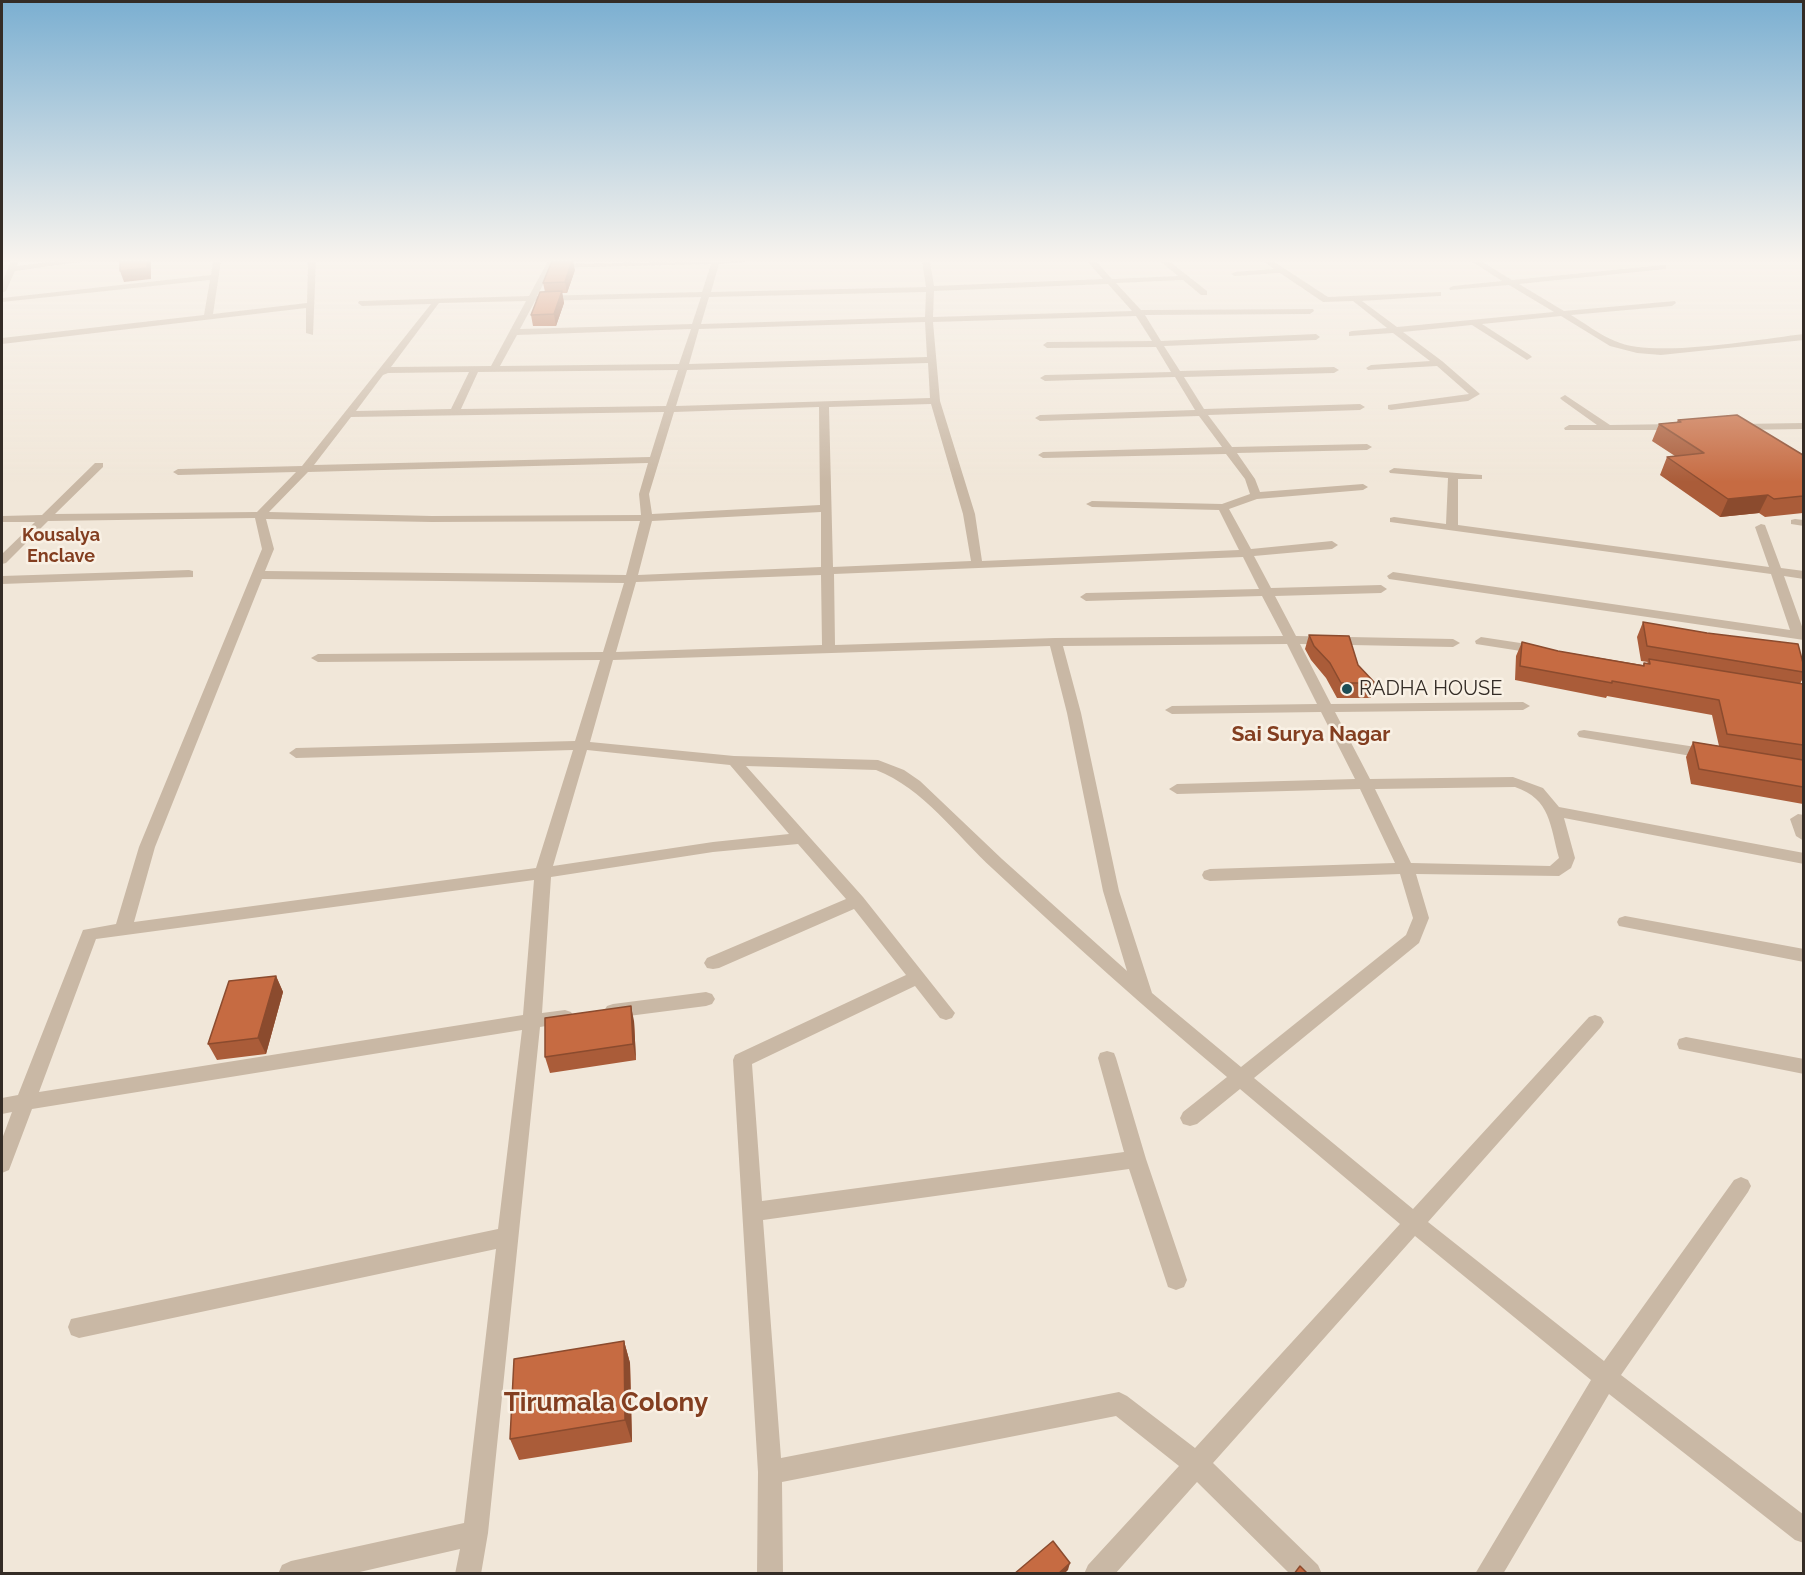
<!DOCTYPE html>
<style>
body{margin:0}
#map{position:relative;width:1805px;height:1575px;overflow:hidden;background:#f1e7d9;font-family:Raleway,sans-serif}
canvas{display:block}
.frame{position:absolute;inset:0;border:3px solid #342c26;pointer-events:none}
</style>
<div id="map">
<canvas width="1805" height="1575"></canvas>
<div class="frame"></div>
</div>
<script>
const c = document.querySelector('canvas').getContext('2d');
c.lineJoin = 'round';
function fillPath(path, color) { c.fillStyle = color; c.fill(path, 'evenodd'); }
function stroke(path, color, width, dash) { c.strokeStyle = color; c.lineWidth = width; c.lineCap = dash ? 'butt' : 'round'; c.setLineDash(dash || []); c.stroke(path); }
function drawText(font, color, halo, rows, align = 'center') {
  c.font = font + ' Raleway,sans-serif'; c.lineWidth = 5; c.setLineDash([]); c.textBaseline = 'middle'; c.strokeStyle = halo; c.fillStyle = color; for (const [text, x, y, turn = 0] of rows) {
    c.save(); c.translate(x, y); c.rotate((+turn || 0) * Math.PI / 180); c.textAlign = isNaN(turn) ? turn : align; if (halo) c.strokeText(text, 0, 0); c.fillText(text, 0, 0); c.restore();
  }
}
fillPath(new Path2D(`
 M11,261H19L17,266L58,261H87L15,271L6,291L2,293V283Z
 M213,261H221L213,314L307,303L308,261H316L313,335L306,333V308L2,344V338L204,315L210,280L2,302V298L211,275Z
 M548,261H556L555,264L754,261L719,264L711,292L926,287L922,261H930L934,286L1103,279L1087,261H1096L1112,279L1178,276L1160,261H1169L1207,291V295H1201L1183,280L1116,283L1141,310L1313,309L1314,311L1310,314L1145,315L1161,341L1316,334L1320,337L1316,340L1164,346L1180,371L1334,367L1339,370L1334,373L1184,377L1204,409L1360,404L1365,407L1360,410L1208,415L1232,447L1367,444L1372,447L1367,450L1237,453L1255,479L1260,492L1363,484L1368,487L1363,490L1257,499L1229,509L1251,549L1332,541L1338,545L1332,549L1254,556L1271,588L1381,585L1387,589L1381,593L1275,596L1296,636L1453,639L1460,643L1453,647L1300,644L1331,704L1523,702L1530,706L1523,710L1335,712L1370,779L1513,777L1543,788L1559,807L1804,853V864L1564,818L1575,858L1571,868L1559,876L1416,874L1429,918L1419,943L1254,1078L1413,1209L1589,1017L1595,1015L1601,1017L1604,1022L1601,1027L1428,1222L1604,1361L1734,1180L1741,1177L1748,1180L1751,1186L1748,1192L1621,1375L1804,1515V1543L1795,1540L1609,1394L1503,1574H1475L1591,1380L1415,1236L1213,1463L1318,1565L1322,1574H1290L1197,1482L1115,1574H1084L1088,1565L1179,1466L1116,1416L782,1482L783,1574H757L758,1472L733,1060L735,1055L906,975L854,909L719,968L713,969L707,968L704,963L707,958L846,899L798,844L713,852L551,877L542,1013L565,1010L571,1012L574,1017L571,1022L540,1027L488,1533L481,1574H455L460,1549L351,1574H278L282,1565L291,1561L464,1523L496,1249L79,1338L71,1335L68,1327L71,1319L498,1229L522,1030L32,1109L9,1170L2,1173V1139L12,1112L2,1114V1098L18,1095L83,930L116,924L139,847L262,549L255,518L48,521L6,563L2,564V554L35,522H2V516L42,515L95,463H103V467L55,514L257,512L296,472L178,475L173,472L178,469L302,466L431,304L362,306L358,303L359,301L529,296ZM711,264L702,292L537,296L552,268ZM1108,284L1132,311L933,317L934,291ZM926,292L925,317L701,324L709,297ZM701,297L692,324L520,329L535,301ZM526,301L491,366L391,367L439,303ZM1136,316L1152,341L1047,342L1043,345L1047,348L1156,347L1171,372L1045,375L1040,378L1045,381L1175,377L1195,410L1040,415L1035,418L1040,421L1199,416L1222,447L1043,452L1038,455L1043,458L1226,454L1245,479L1250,494L1222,504L1092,501L1086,504L1092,507L1219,510L1239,550L982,561L975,514L940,401L933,322ZM925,322L927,357L689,364L699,329ZM691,329L679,364L500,366L517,335ZM928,363L930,398L676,406L687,370ZM678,370L666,406L461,409L478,372ZM469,372L451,409L356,411L383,375L388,373ZM931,404L963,514L971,561L833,567L829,407ZM819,407L820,505L652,514L649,494L674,412ZM664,412L650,457L314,465L351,417ZM648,463L639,494L641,515L432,516L269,512L308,472ZM821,512V567L638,575L652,521ZM266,519L432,522L640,521L626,575L265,571L274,549ZM1243,557L1259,589L1086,593L1080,597L1086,601L1262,596L1283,636L1055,638L835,645L834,574ZM821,575L822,645L616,652L636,582ZM262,579L624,583L603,652L318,654L311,658L318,662L600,660L575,741L296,748L289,753L296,758L573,750L536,868L134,922L155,847ZM1287,644L1317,704L1172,706L1165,710L1172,714L1321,712L1355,779L1177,784L1169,789L1177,794L1360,789L1395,863L1210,869L1204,871L1202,875L1204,879L1210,881L1400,874L1413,918L1406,935L1241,1067L1152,993L1119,891L1081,713L1063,646ZM1050,646L1067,713L1103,891L1127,971L1002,859L920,781L904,770L878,760L734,756L590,742L613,660ZM587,750L730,765L789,834L713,842L553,866ZM746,766L876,770C923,788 956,835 993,869C1069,940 1147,1010 1227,1077L1183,1112L1180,1118L1183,1124L1190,1126L1197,1124L1240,1089L1400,1224L1195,1448L1127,1396L1119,1392L781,1458L763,1220L1129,1169L1168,1287L1176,1290L1184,1287L1187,1280L1146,1159L1116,1058L1114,1053L1107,1051L1100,1053L1098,1058L1124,1152L762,1201L752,1064L915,986L940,1018L946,1020L952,1018L955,1013L863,897ZM1515,787C1551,799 1550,826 1559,858L1550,866L1411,863L1375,789ZM534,880L523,1015L39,1092L96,939Z
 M1263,261H1273L1328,297L1441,292V296H1438L1362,301L1397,327L1554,312L1509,285L1450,290L1449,288L1453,286L1502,281L1471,261H1481L1512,280L1663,265H1666V269L1519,284L1564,311L1675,301L1676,303L1672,306L1571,315C1586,324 1600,335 1615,341C1653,359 1759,339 1804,334V340L1661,355L1637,353L1610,346L1561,316L1482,324L1530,355L1532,357L1527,360L1472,325L1403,332L1442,361L1480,394L1468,401L1391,410L1388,409V405L1469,394L1437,366L1368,370L1366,368L1371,365L1430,361L1393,333L1349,336V332L1352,331L1387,328L1353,301L1323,302L1280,273L1235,276L1231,274L1235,272L1274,269Z
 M1565,395L1610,425L1678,424L1683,427L1678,430H1565L1564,428L1569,425H1597L1562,400L1560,398Z
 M1804,423V429L1738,430L1733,427L1738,424Z
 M1394,468L1482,475V479H1458V525L1769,567L1755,527L1761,524L1765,525L1781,568L1804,571V579L1784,576L1804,632V640L1389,579L1387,576L1393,572L1790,630L1771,574L1390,522V518L1394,517L1446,524L1448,478L1390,473L1389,471Z
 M1795,519L1804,520V526L1791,524V520Z
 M189,570L193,571V577L2,584V576Z
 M1481,637L1540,646L1547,650L1540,654L1476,644L1475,641Z
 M1584,730L1709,749L1716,754L1709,759L1579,737L1577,734L1579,731Z
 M1798,814L1804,815V841L1796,836L1790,819Z
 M1625,916L1804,949V962L1619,926L1617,922L1619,918Z
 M706,992L712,994L715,999L712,1004L706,1006L613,1018L607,1016L604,1011L607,1006L613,1004Z
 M1686,1037L1804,1059V1074L1679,1049L1677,1044L1679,1039Z`), '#c9b8a5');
fillPath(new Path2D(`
 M575,270L567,293H562L564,303L556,326H533L531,315L545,292L543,283Z
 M1678,420L1803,455V513L1765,517L1759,513L1720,517L1660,475L1667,457L1675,456L1652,441L1659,424L1677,422Z
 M1643,622L1803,663V678L1800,684H1803V804L1691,784L1686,757L1693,742L1719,746L1712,715L1607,696L1606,698L1515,680L1516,656L1522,642L1558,651L1643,665L1644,663H1647L1648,662L1641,661L1637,637Z
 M1309,635L1358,665L1375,683L1371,698H1337L1326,678L1311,660L1305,649Z
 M276,976L283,992L266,1054L217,1060L208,1044Z
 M634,1021L636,1060L550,1073L545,1057Z
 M624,1341L630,1363L632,1442L519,1460L510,1439Z`), '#aa5c39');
fillPath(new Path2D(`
 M147,261H151V279L124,282L120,271Z
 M572,261H573L575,270L567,293L565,282Z
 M562,291L564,303L556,326L554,314Z
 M1768,495L1759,513L1720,517L1728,499Z
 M276,976L283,992L266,1054L258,1038Z
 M631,1006L634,1021L636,1060L633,1044Z
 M624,1341L630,1363L632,1442L625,1420Z
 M1070,1563L1068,1570L1064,1574H1058Z`), '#8b4b2e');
const building = new Path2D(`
 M120,261H147V268L120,271Z
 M552,261H572L565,282L543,283Z
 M562,291L554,314L531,315L540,292Z
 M1737,415L1803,455V496L1774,499L1768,495L1728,499L1667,457L1704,453L1659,424L1681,422L1678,420Z
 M1643,622L1707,633L1798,644L1803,663V672L1647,646Z
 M1309,635L1349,636L1358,665L1375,683H1341L1330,663L1314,646Z
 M1522,642L1558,651L1644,666V663L1650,664L1649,659L1803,684V745L1727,734L1719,700L1612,681V683L1520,666Z
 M1693,742L1803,760V787L1699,769Z
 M276,976L258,1038L208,1044L229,981Z
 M631,1006L633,1044L545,1057V1018Z
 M624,1341L625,1420L510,1439L514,1359Z
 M1053,1541L1070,1563L1058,1574H1014Z
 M1300,1566L1308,1574H1294Z`);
fillPath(building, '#c66b42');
stroke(building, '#8b4b2e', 1.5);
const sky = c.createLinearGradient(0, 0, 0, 482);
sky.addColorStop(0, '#7bafd1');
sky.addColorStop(0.54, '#f9f4ee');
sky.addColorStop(1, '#f9f4ee00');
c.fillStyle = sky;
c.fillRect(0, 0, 1805, 482);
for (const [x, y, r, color] of [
 [1347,689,6,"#1c4e56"]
]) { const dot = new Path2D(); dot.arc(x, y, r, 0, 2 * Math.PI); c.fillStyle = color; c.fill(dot); stroke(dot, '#f9f1e5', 2); }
drawText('bold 18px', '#833e20', '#f9f1e5', [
 ["Kousalya",61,536],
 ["Enclave",61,557]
]);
drawText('20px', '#342c26', '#f9f1e5', [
 ["RADHA HOUSE",1359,689]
], 'left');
drawText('bold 21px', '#833e20', '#f9f1e5', [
 ["Sai Surya Nagar",1311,735]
]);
drawText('bold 26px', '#833e20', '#f9f1e5', [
 ["Tirumala Colony",606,1403]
]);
</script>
